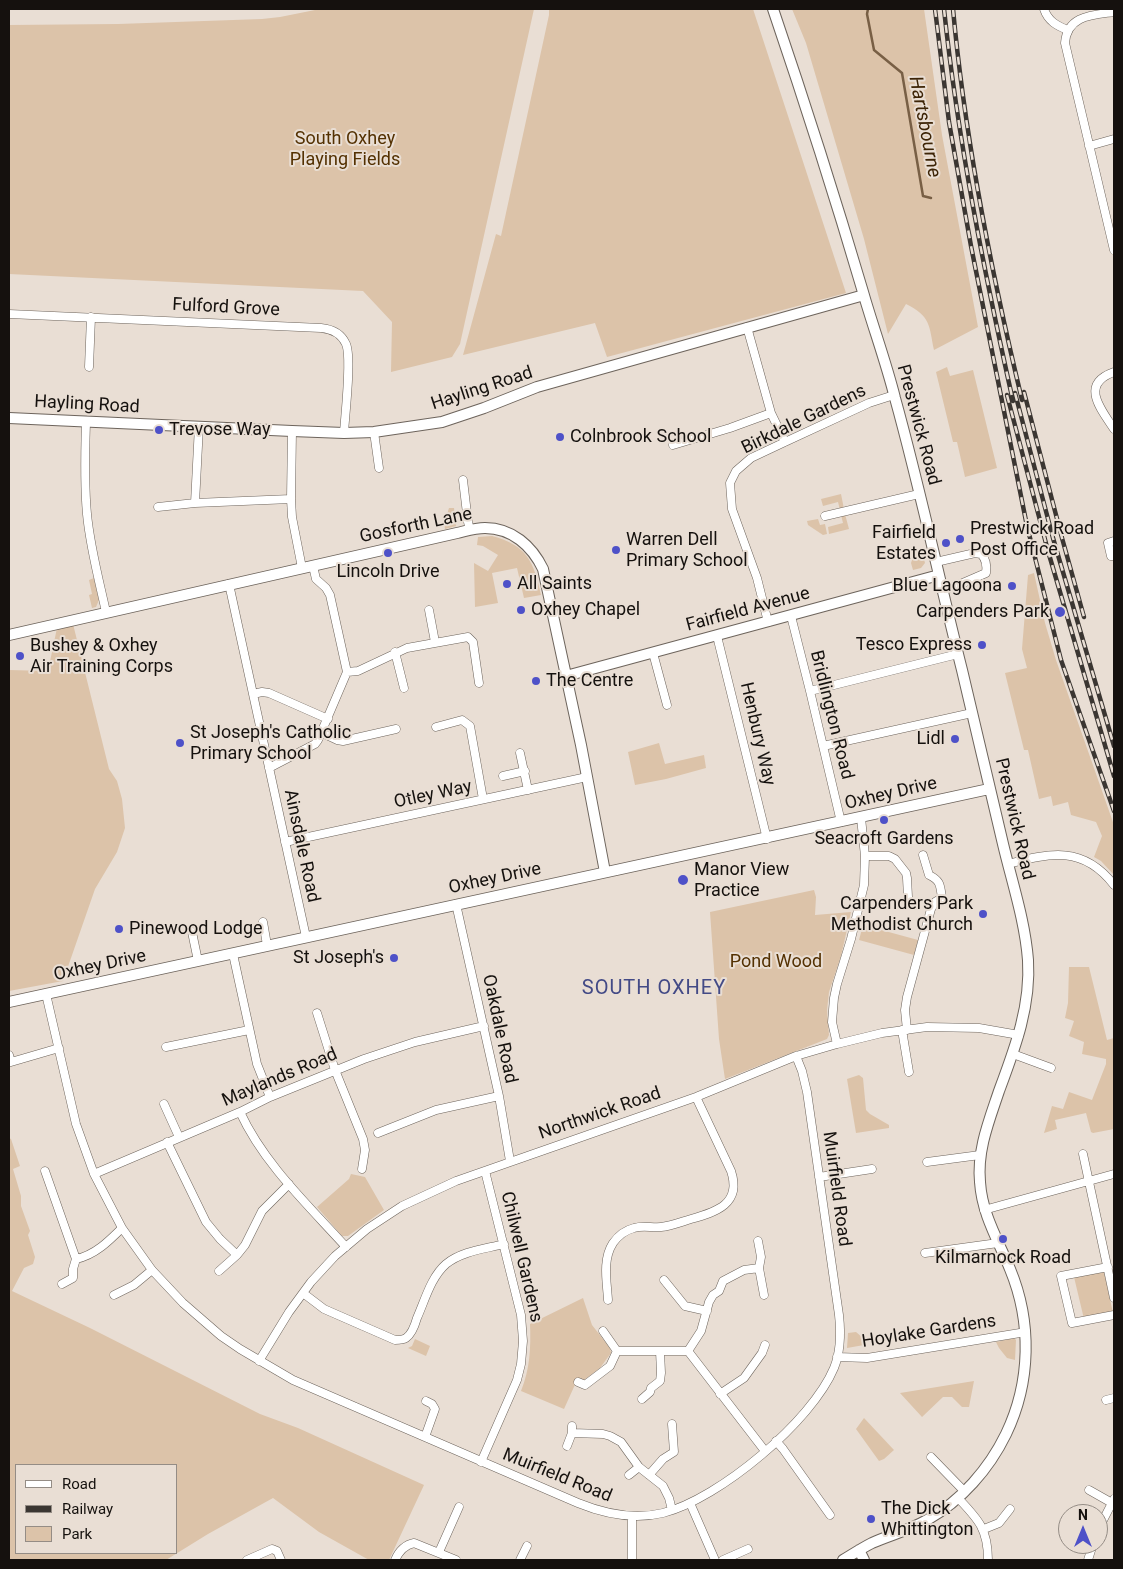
<!DOCTYPE html>
<style>
body{margin:0}
#map{position:relative;width:1123px;height:1569px;overflow:hidden;background:#e9ded4;font-family:Roboto,sans-serif}
canvas{display:block}
.frame{position:absolute;inset:0;border:10px solid #15110e;pointer-events:none}
.legend{position:absolute;left:15px;top:1464px;width:162px;height:90px;box-sizing:border-box;background:#e9ded4;border:1px solid #948c85;margin:0;padding:6px 9px;list-style:none;font-size:15px;color:#15110e}
.legend li{display:flex;align-items:center;gap:10px;height:25px}
.legend b{width:25px;border:1px solid #948c85}
.north{position:absolute;left:1058px;top:1504px;width:50px;height:50px;box-sizing:border-box;background:#e9ded4;border:1px solid #948c85;border-radius:50%;rotate:0deg;font-size:14px;font-weight:700;line-height:20px;text-align:center;color:#15110e}
.north::after{content:'';display:block;margin:auto;width:18px;height:22px;background:#4e51c8;clip-path:polygon(50% 0,100% 100%,50% 72%,0 100%)}
</style>
<div id="map">
<canvas width="1123" height="1569"></canvas>
<div class="frame"></div>
<ul class="legend">
<li><b style="height:6px;background:#fff"></b>Road</li>
<li><b style="height:6px;background:#3b3632"></b>Railway</li>
<li><b style="height:14px;background:#dcc3a9"></b>Park</li>
</ul>
<div class="north">N</div>
</div>
<script>
const c = document.querySelector('canvas').getContext('2d');
c.lineJoin = 'round';
function fillPath(path, color) { c.fillStyle = color; c.fill(path, 'evenodd'); }
function stroke(path, color, width, dash) { c.strokeStyle = color; c.lineWidth = width; c.lineCap = dash ? 'butt' : 'round'; c.setLineDash(dash || []); c.stroke(path); }
function drawText(font, color, halo, rows, align = 'center') {
  c.font = font + ' Roboto,sans-serif'; c.lineWidth = 4; c.setLineDash([]); c.textBaseline = 'middle'; c.strokeStyle = halo; c.fillStyle = color; for (const [text, x, y, turn = 0] of rows) {
    c.save(); c.translate(x, y); c.rotate((+turn || 0) * Math.PI / 180); c.textAlign = isNaN(turn) ? turn : align; if (halo) c.strokeText(text, 0, 0); c.fillText(text, 0, 0); c.restore();
  }
}
fillPath(new Path2D(`
 M320,9H534L460,344L452,357L391,372L392,322L363,291L9,274V25L118,24L262,19L280,17Z
 M549,9H753L846,293L607,357L595,323L463,355L496,234L501,236L549,15Z
 M792,9H924L942,135L978,327L934,350C929,326 931,316 906,304L888,334L864,239L806,43Z
 M947,367L950,376L973,370L997,468L965,477L957,442H953L936,372Z
 M841,494L844,509L840,510L838,502L823,506L821,499Z
 M449,508H454L456,526L445,529L444,524Z
 M845,514L849,529L829,534L828,527L843,523L841,515Z
 M818,519L820,525L825,524L827,534L823,535L808,525L807,521Z
 M492,536C527,545 534,562 541,595L524,598L517,568L492,573L498,603L475,607L474,563L488,571L498,555L483,546L477,545L478,537Z
 M922,552L925,563L921,568L913,570L911,563L913,557Z
 M1034,573L1045,623L1056,660L1114,825V875L1101,861L1094,857L1102,836L1096,822L1071,815L1068,802L1053,806L1051,796L1039,799L1028,750H1024L1005,673L1027,668L1022,649L1028,575Z
 M94,578L99,600L96,607L92,608L89,595L92,594L89,580Z
 M73,624L109,769L117,781L122,799L125,828L117,852L95,889L63,981L9,991V670L48,671L57,628Z
 M659,743L665,764L704,755L706,768L666,779L635,785L628,752Z
 M814,890L816,897L815,915L851,912L841,956L829,992L827,1010L829,1035L827,1039L725,1079L719,1039L710,912Z
 M863,925L918,940L914,955L859,940Z
 M1069,967H1089L1107,1040L1114,1038V1129L1093,1133L1091,1132L1086,1113L1055,1120L1057,1129L1044,1133L1052,1106L1063,1109L1069,1092L1092,1100L1106,1064V1059L1082,1054L1084,1042L1069,1036L1074,1021L1065,1018L1068,1003Z
 M859,1075L863,1078L866,1110L870,1114L889,1125V1128L856,1133L847,1079Z
 M9,1138L11,1139L20,1166L13,1169L21,1196V1206L30,1231L28,1235L35,1257L33,1264L24,1268L12,1291L90,1328L260,1414L298,1428L424,1485L389,1560H369L319,1532L273,1498L208,1534L166,1560H9ZM16,1465H176V1553H16Z
 M351,1174L365,1177L384,1210L348,1236H342L317,1207L349,1179Z
 M1104,1272L1113,1313L1084,1319L1074,1277Z
 M583,1298L592,1325L610,1348L611,1353L600,1368L584,1380L578,1378L564,1409L521,1391C530,1369 531,1347 530,1324Z
 M856,1332L863,1338L864,1345L847,1348L848,1333Z
 M1014,1338L1016,1340L1015,1360L1007,1358L999,1348L996,1342Z
 M415,1339L430,1346L426,1356L408,1348L412,1346Z
 M974,1381L969,1407H962L952,1397H943L922,1417L900,1393Z
 M864,1418L894,1450L884,1459L879,1461L856,1429Z`), '#dcc3a9');
stroke(new Path2D(`
 M868,9L867,14L874,50L902,73L923,196L931,198`), '#785f45', 2.5);
const street = new Path2D(`
 M1044,9C1048,21 1057,26 1068,30
 M1114,12C1093,15 1067,15 1065,43L1114,250
 M1089,146L1114,139
 M9,314L321,328C332,329 341,333 346,344C352,358 345,415 344,433
 M747,327L771,413L785,442
 M89,367L91,317
 M1114,372C1080,384 1100,408 1114,429
 M86,422C85,453 84,483 87,514C90,547 99,580 106,612
 M199,426L195,503L291,499L292,431
 M374,432L379,468
 M673,445L730,428L771,413
 M463,480L468,522L470,530
 M291,499L292,517L302,568
 M158,507L195,503
 M825,516L919,494
 M1114,541L1108,543L1111,556H1114
 M936,562L975,553L981,554C986,559 987,566 986,573L956,586L943,590
 M229,584L306,937
 M429,610L435,642
 M791,616L810,691L841,822
 M768,622L757,578L732,509L730,483L736,471L751,458L785,442L869,403L894,395
 M717,636L767,839
 M395,652L404,688
 M653,653L667,705
 M347,672L358,671L407,648L468,637L473,642L479,683
 M810,691L958,654
 M253,694L262,692L269,693L328,719
 M436,727L462,720L470,726L483,799
 M322,733L337,740L343,741L396,729
 M823,746L972,713
 M520,753L528,790
 M269,768L315,744L318,740L347,672L330,595L326,588L316,579L313,566
 M503,776L525,771
 M285,842L587,777
 M865,856H889L895,859L906,873L907,878L908,897
 M1008,864C1050,853 1083,845 1114,885
 M456,904L499,1096L510,1161
 M263,922L267,945
 M192,932L198,961
 M233,954L257,1064L270,1097
 M46,994L76,1124L94,1174L122,1228L152,1270L183,1303L221,1336L240,1349L293,1380L578,1503C605,1514 634,1520 663,1513C719,1499 812,1421 834,1368C841,1351 841,1333 839,1315L807,1092L802,1071L796,1056
 M317,1013L335,1070L363,1139L365,1150L362,1169
 M902,1030L909,1072
 M907,1030L905,1010L907,997L931,909L935,902L942,898C940,885 941,881 929,875L923,855
 M837,1044L832,1022L834,998L837,984L851,939L864,885L865,856L861,818
 M166,1047L249,1030
 M1013,1054L1051,1068
 M9,1055L11,1062L59,1048
 M164,1104L179,1137
 M240,1112C264,1164 308,1205 346,1247
 M378,1133L436,1110L499,1096
 M167,1142L206,1222L220,1239L237,1255L245,1245L262,1211L289,1184
 M1083,1154L1114,1298
 M927,1162L980,1155
 M45,1171L76,1259C95,1255 109,1241 122,1228
 M94,1174L240,1112L270,1097L364,1059L415,1042L484,1026
 M819,1177L872,1169
 M984,1210L1114,1174
 M758,1241L761,1257L759,1268L764,1295
 M925,1253L998,1243
 M1108,1267L1061,1276L1072,1323L1114,1315
 M759,1268L744,1270L723,1281L719,1291L713,1295L709,1302L701,1331L688,1351L765,1451
 M219,1271L237,1255
 M664,1280L685,1306L707,1311
 M62,1284L73,1278V1269L76,1259
 M303,1293L324,1309L395,1340C398,1340 403,1340 406,1338C412,1334 415,1325 417,1318C425,1300 431,1277 446,1264C462,1251 485,1249 504,1244
 M114,1295L134,1285L152,1270
 M608,1300C607,1282 602,1260 613,1243C618,1236 626,1230 634,1228C643,1225 652,1228 661,1227C671,1226 681,1222 691,1219C716,1212 742,1204 731,1171L696,1097
 M603,1331L617,1351H688
 M837,1357L867,1358L1026,1332
 M259,1361L289,1312L311,1282L335,1256L367,1229L402,1206L456,1181L696,1097L796,1056L837,1044L882,1033L927,1027L979,1028L1019,1035
 M578,1382L585,1385L610,1366L617,1351
 M720,1394L744,1378L762,1353L765,1345
 M642,1399L650,1392L651,1388L660,1381L661,1373L660,1351
 M1106,1400L1114,1398
 M572,1433L603,1434L610,1436L621,1442L639,1467L663,1486L669,1498L672,1510
 M425,1437L435,1409L432,1404L426,1401
 M776,1441L783,1449L830,1515
 M567,1446L572,1433V1426
 M931,1457L965,1492
 M481,1462L517,1380L521,1364L523,1341L521,1315L485,1171
 M629,1475L639,1467
 M649,1475L663,1459L674,1452L672,1424
 M1089,1490L1112,1503
 M958,1498C978,1519 988,1529 988,1560
 M690,1503L715,1560
 M632,1516V1560
 M984,1529L999,1523L1010,1509
 M1098,1530L1114,1499
 M439,1552L459,1507
 M247,1560L272,1549L277,1551L281,1560
 M395,1560C399,1551 404,1545 414,1543L456,1560
 M520,1560L527,1546
 M723,1560L748,1549
 M1088,1560L1093,1544`);
const secondary = new Path2D(`
 M773,9C805,103 835,197 863,292C873,327 886,362 895,398C920,488 939,579 962,670C976,728 989,786 1003,844C1012,882 1025,921 1028,960C1031,1006 1015,1048 999,1091C989,1121 977,1150 980,1182C982,1214 998,1240 1010,1269C1032,1322 1031,1382 1006,1434C989,1469 961,1501 927,1520C910,1530 890,1535 872,1543C862,1548 853,1554 843,1560
 M9,418L292,431L344,433L374,432L442,422L484,408L537,387L864,295
 M9,635L457,533C466,531 475,528 485,528C512,528 532,546 543,569L581,745L605,872
 M566,676L939,575
 M9,1002L989,789
 M859,1550L864,1560`);
stroke(street, '#6d645c', 9);
stroke(secondary, '#6d645c', 12);
stroke(street, '#fff', 8);
stroke(secondary, '#fff', 10);
const rail = new Path2D(`
 M935,9L949,122L971,246L1027,526L1061,660L1114,811
 M944,9C958,141 984,271 1013,401
 M953,9C965,140 991,271 1022,400
 M1024,392L1062,538L1084,617
 M1015,393L1053,538L1114,746
 M1007,395L1048,551L1114,776`);
stroke(rail, '#3b3632', 4.5);
stroke(rail, '#e9ded4', 2.5, [8]);
for (const [x, y, r, color] of [
 [159,430,5,"#4e51c8"],
 [560,437,5,"#4e51c8"],
 [960,539,5,"#4e51c8"],
 [946,543,5,"#4e51c8"],
 [616,550,5,"#4e51c8"],
 [388,553,5,"#4e51c8"],
 [507,584,5,"#4e51c8"],
 [1012,586,5,"#4e51c8"],
 [521,610,5,"#4e51c8"],
 [1060,612,6,"#4e51c8"],
 [982,645,5,"#4e51c8"],
 [20,656,5,"#4e51c8"],
 [536,681,5,"#4e51c8"],
 [955,739,5,"#4e51c8"],
 [180,743,5,"#4e51c8"],
 [884,820,5,"#4e51c8"],
 [683,880,6,"#4e51c8"],
 [983,914,5,"#4e51c8"],
 [119,929,5,"#4e51c8"],
 [394,958,5,"#4e51c8"],
 [1003,1239,5,"#4e51c8"],
 [871,1519,5,"#4e51c8"]
]) { const dot = new Path2D(); dot.arc(x, y, r, 0, 2 * Math.PI); c.fillStyle = color; c.fill(dot); stroke(dot, '#e9ded4', 2); }
drawText('18px', '#543102', '#e9ded4', [
 ["South Oxhey",345,139],
 ["Playing Fields",345,160],
 ["Pond Wood",776,962]
]);
drawText('18px', '#15110e', '#e9ded4', [
 ["Fulford Grove",226,308,3],
 ["Hayling Road",482,389,-18],
 ["Hayling Road",87,405,3],
 ["Birkdale Gardens",804,420,-26],
 ["Prestwick Road",918,425,75],
 ["Gosforth Lane",416,526,-12],
 ["Fairfield Avenue",748,610,-15],
 ["Bridlington Road",831,715,76],
 ["Henbury Way",757,734,77],
 ["Oxhey Drive",891,794,-13],
 ["Otley Way",433,795,-12],
 ["Prestwick Road",1014,819,77],
 ["Ainsdale Road",301,846,78],
 ["Oxhey Drive",495,879,-12],
 ["Oxhey Drive",100,966,-12],
 ["Oakdale Road",499,1029,78],
 ["Maylands Road",280,1078,-23],
 ["Northwick Road",600,1114,-19],
 ["Muirfield Road",836,1189,82],
 ["Chilwell Gardens",521,1257,77],
 ["Hoylake Gardens",929,1332,-9],
 ["Muirfield Road",557,1476,22]
]);
drawText('18px', '#15110e', '#e9ded4', [
 ["Trevose Way",169,430],
 ["Colnbrook School",570,437],
 ["Prestwick Road",970,529],
 ["Post Office",970,550],
 ["Fairfield",936,533,"right"],
 ["Estates",936,554,"right"],
 ["Warren Dell",626,540],
 ["Primary School",626,561],
 ["Lincoln Drive",388,572,"center"],
 ["All Saints",517,584],
 ["Blue Lagoona",1002,586,"right"],
 ["Oxhey Chapel",531,610],
 ["Carpenders Park",1049,612,"right"],
 ["Tesco Express",972,645,"right"],
 ["Bushey & Oxhey",30,646],
 ["Air Training Corps",30,667],
 ["The Centre",546,681],
 ["St Joseph's Catholic",190,733],
 ["Primary School",190,754],
 ["Lidl",945,739,"right"],
 ["Seacroft Gardens",884,839,"center"],
 ["Manor View",694,870],
 ["Practice",694,891],
 ["Carpenders Park",973,904,"right"],
 ["Methodist Church",973,925,"right"],
 ["Pinewood Lodge",129,929],
 ["St Joseph's",384,958,"right"],
 ["Kilmarnock Road",1003,1258,"center"],
 ["The Dick",881,1509],
 ["Whittington",881,1530]
], 'left');
drawText('italic 19px', '#3d2406', '#e9ded4', [
 ["Hartsbourne",924,127,79]
]);
c.letterSpacing = '1px';
drawText('20px', '#434a86', '#e9ded4', [
 ["SOUTH OXHEY",654,989]
]);
c.letterSpacing = '0px';
</script>
